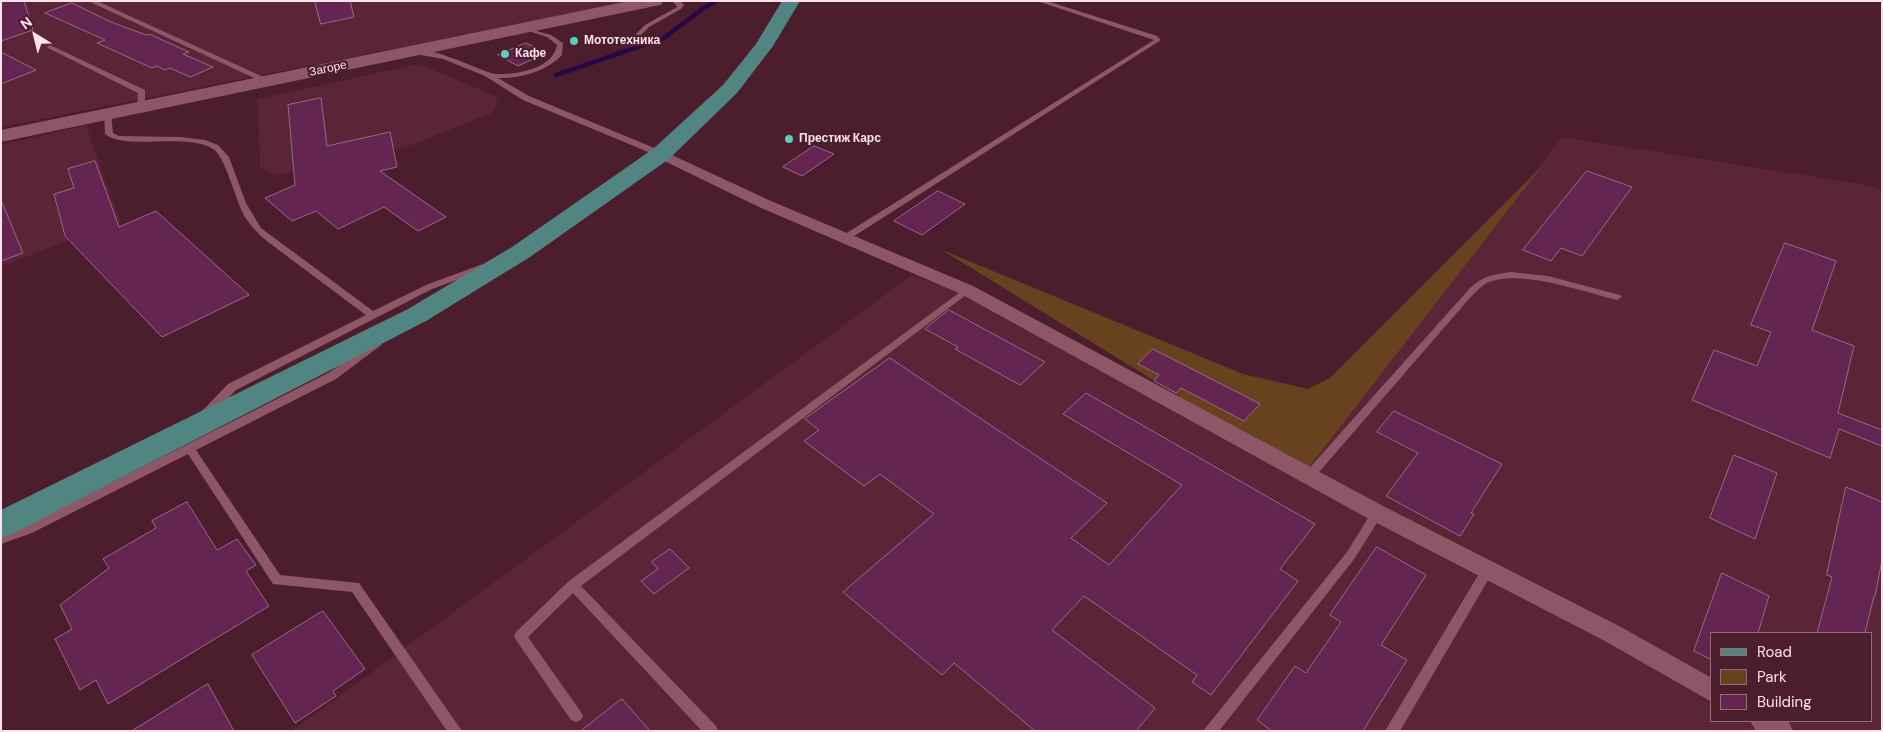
<!DOCTYPE html>
<meta charset="utf-8">
<style>
body{margin:0}
#map{position:relative;width:1883px;height:732px;overflow:hidden;background:#4c1d2d;font-family:"DM Sans",sans-serif}
canvas{display:block}
.frame{position:absolute;inset:0;border:2px solid #fde3e9;pointer-events:none}
.legend{position:absolute;left:1710px;top:632px;width:162px;height:90px;box-sizing:border-box;background:#4c1d2d;border:1px solid #936c78;margin:0;padding:6px 9px;list-style:none;font-size:15px;color:#fde3e9}
.legend li{display:flex;align-items:center;gap:10px;height:25px}
.legend b{width:25px;border:1px solid #936c78}
.north{position:absolute;left:10px;top:10px;width:50px;height:50px;-webkit-text-stroke:4px #4c1d2d;paint-order:stroke;rotate:324deg;font-size:14px;font-weight:700;line-height:20px;text-align:center;color:#fde3e9}
.north::after{content:'';display:block;margin:auto;width:18px;height:22px;background:#fde3e9;clip-path:polygon(50% 0,100% 100%,50% 72%,0 100%)}
</style>
<div id="map">
<canvas width="1883" height="732"></canvas>
<div class="frame"></div>
<ul class="legend">
<li><b style="height:6px;background:#518581"></b>Road</li>
<li><b style="height:14px;background:#68421f"></b>Park</li>
<li><b style="height:14px;background:#642551"></b>Building</li>
</ul>
<div class="north">N</div>
</div>
<script>
const c = document.querySelector('canvas').getContext('2d');
c.lineJoin = 'round';
function fillPath(path, color) { c.fillStyle = color; c.fill(path, 'evenodd'); }
function stroke(path, color, width, dash) { c.strokeStyle = color; c.lineWidth = width; c.lineCap = dash ? 'butt' : 'round'; c.setLineDash(dash || []); c.stroke(path); }
function drawText(font, color, halo, rows, align = 'center') {
  c.font = font + ' "DM Sans",sans-serif'; c.lineWidth = 4.5; c.setLineDash([]); c.textBaseline = 'middle'; c.strokeStyle = halo; c.fillStyle = color; for (const [text, x, y, turn = 0] of rows) {
    c.save(); c.translate(x, y); c.rotate((+turn || 0) * Math.PI / 180); c.textAlign = isNaN(turn) ? turn : align; if (halo) c.strokeText(text, 0, 0); c.fillText(text, 0, 0); c.restore();
  }
}
fillPath(new Path2D(`
 M1,1H641L277,72L1,127Z
 M419,64L495,96L498,104L492,113L406,147L276,176L260,167L258,99Z
 M86,125L120,221L1,266V145Z
 M1562,137L1866,185L1882,190V731H292L912,275L959,292L1306,471ZM1712,633H1872V721H1712Z`), '#5b2538');
fillPath(new Path2D(`
 M1542,166L1306,471L1265,449L942,250L1243,374L1308,389L1330,378Z`), '#68421f');
stroke(new Path2D(`
 M556,75L664,38L702,9L716,1`), '#270746', 4.5);
const building = new Path2D(`
 M1,1H24L33,30L1,41Z
 M315,1H350L354,17L321,24Z
 M72,3L111,22L146,35L149,34L189,52L183,54L213,67L190,77L170,68L165,70L157,66L152,68L97,43L105,40L45,13Z
 M526,43L547,53L518,66L498,55Z
 M1,52L36,70L1,84Z
 M321,98L327,146L390,132L397,167L380,171L446,217L418,231L384,207L338,229L316,211L292,221L265,198L295,185L288,105Z
 M814,146L834,154L802,176L783,167Z
 M95,161L119,227L156,211L249,295L162,337L65,236L54,194L74,188L68,169Z
 M1587,171L1632,187L1582,256L1561,248L1551,261L1523,250Z
 M938,191L965,204L922,235L894,221Z
 M1,200L23,253L1,261Z
 M1785,243L1836,261L1812,330L1854,346L1838,413L1882,430V446L1839,429L1830,458L1692,400L1714,350L1757,366L1771,332L1751,325Z
 M949,310L1045,362L1020,385L955,349L958,347L925,329Z
 M1153,349L1260,404L1244,421L1181,388L1176,393L1154,381L1159,375L1138,364Z
 M890,358L1107,503L1071,538L1109,565L1182,485L1063,414L1086,393L1315,524L1280,569L1298,581L1211,695L1192,682L1197,675L1084,596L1052,630L1155,708L1136,731H1035L954,663L942,675L843,592L934,514L880,474L864,486L804,441L819,430L805,419Z
 M1394,411L1502,464L1471,513L1474,514L1460,536L1386,496L1418,453L1377,432Z
 M1734,455L1777,473L1755,539L1710,518Z
 M1846,487L1882,502V560L1875,596H1874L1865,633H1817L1832,577L1827,575Z
 M187,502L217,550L237,539L256,565L246,571L269,606L108,704L96,680L80,690L55,639L72,629L60,605L109,568L103,559L156,528L152,521Z
 M1377,547L1426,575L1381,645L1407,660L1363,731H1272L1257,720L1295,666L1306,673L1341,622L1330,615Z
 M670,549L689,568L654,594L641,581L658,569L652,562Z
 M1722,573L1769,596L1758,633H1712V660L1694,651Z
 M323,611L365,669L333,691L336,696L295,723L252,655Z
 M208,684L234,731H132Z
 M622,699L650,731H581Z`);
fillPath(building, '#642551');
stroke(building, '#996987', 1);
fillPath(new Path2D(`
 M88,1H97L272,81L265,83Z
 M672,1H680L684,5L681,9L649,27L640,36H636V34L645,25L677,7V6Z
 M1037,1H1047L1157,36L1161,40L848,240H842L841,238L842,236L1154,40Z
 M522,27L551,35L563,43L562,55C547,71 520,79 498,78L529,96L664,152V156H658L523,100L485,76L443,59L416,54L413,52C427,43 477,70 495,74C516,75 553,69 557,45L547,37L522,29Z
 M50,45L145,90V107L141,109L137,107L138,93L48,48L47,47Z
 M104,112H110L111,114L113,133L119,136L181,137L205,140L218,145L229,157L246,203L261,228L373,311L426,285L480,265L483,264L488,267L486,269L432,289L236,390L210,417H202L201,414L202,411L228,384L366,315C341,297 317,278 292,260C277,248 258,237 247,220C235,203 227,158 213,149C187,132 125,151 105,134Z
 M1511,272L1548,276L1620,295L1622,297L1617,300C1584,292 1516,267 1485,284C1479,288 1473,295 1468,300L1313,479L1309,480L1305,479L1303,476L1305,473L1470,288C1482,276 1495,274 1511,272Z
 M967,287L972,290L970,292L581,586L716,726L718,731H702L573,593L528,637L581,712L583,716L581,720L576,722L571,720L516,640L514,636L516,632L569,581Z
 M377,341L382,344L380,346L336,379L196,450L280,575L359,583L462,731H447L352,592L273,584L188,454L32,533L1,544V534L24,527L328,373Z
 M1377,508L1381,510L1383,513L1355,558L1219,731H1203L1347,552L1373,510Z
 M1487,566L1491,567L1493,571L1491,575L1400,731H1385L1483,567Z`), '#8d5767');
fillPath(new Path2D(`
 M661,150L771,201L973,286L1385,507L1619,626L1712,678V702L1603,640L1369,519L961,294L759,207L656,157L654,154L656,151Z
 M1750,721H1786L1789,722L1793,731H1756Z`), '#8d5767');
fillPath(new Path2D(`
 M629,1H663L661,5L655,6L1,142V130Z`), '#8d5767');
fillPath(new Path2D(`
 M782,1H800L773,46L737,93L669,159L530,257L426,321L12,534L1,538V510L408,309L512,247L653,149L723,85L756,44Z`), '#518581');
for (const [x, y, r, color] of [
 [574,41,5,"#5bcebc"],
 [505,54,5,"#5bcebc"],
 [789,139,5,"#5bcebc"]
]) { const dot = new Path2D(); dot.arc(x, y, r, 0, 2 * Math.PI); c.fillStyle = color; c.fill(dot); stroke(dot, '#4c1d2d', 2); }
drawText('bold 12px', '#fde3e9', '#4c1d2d', [
 ["Мототехника",584,41],
 ["Кафе",515,54],
 ["Престиж Карс",799,139]
], 'left');
drawText('12px', '#fde3e9', '#4c1d2d', [
 ["Загоре",328,69,-12]
]);
</script>
